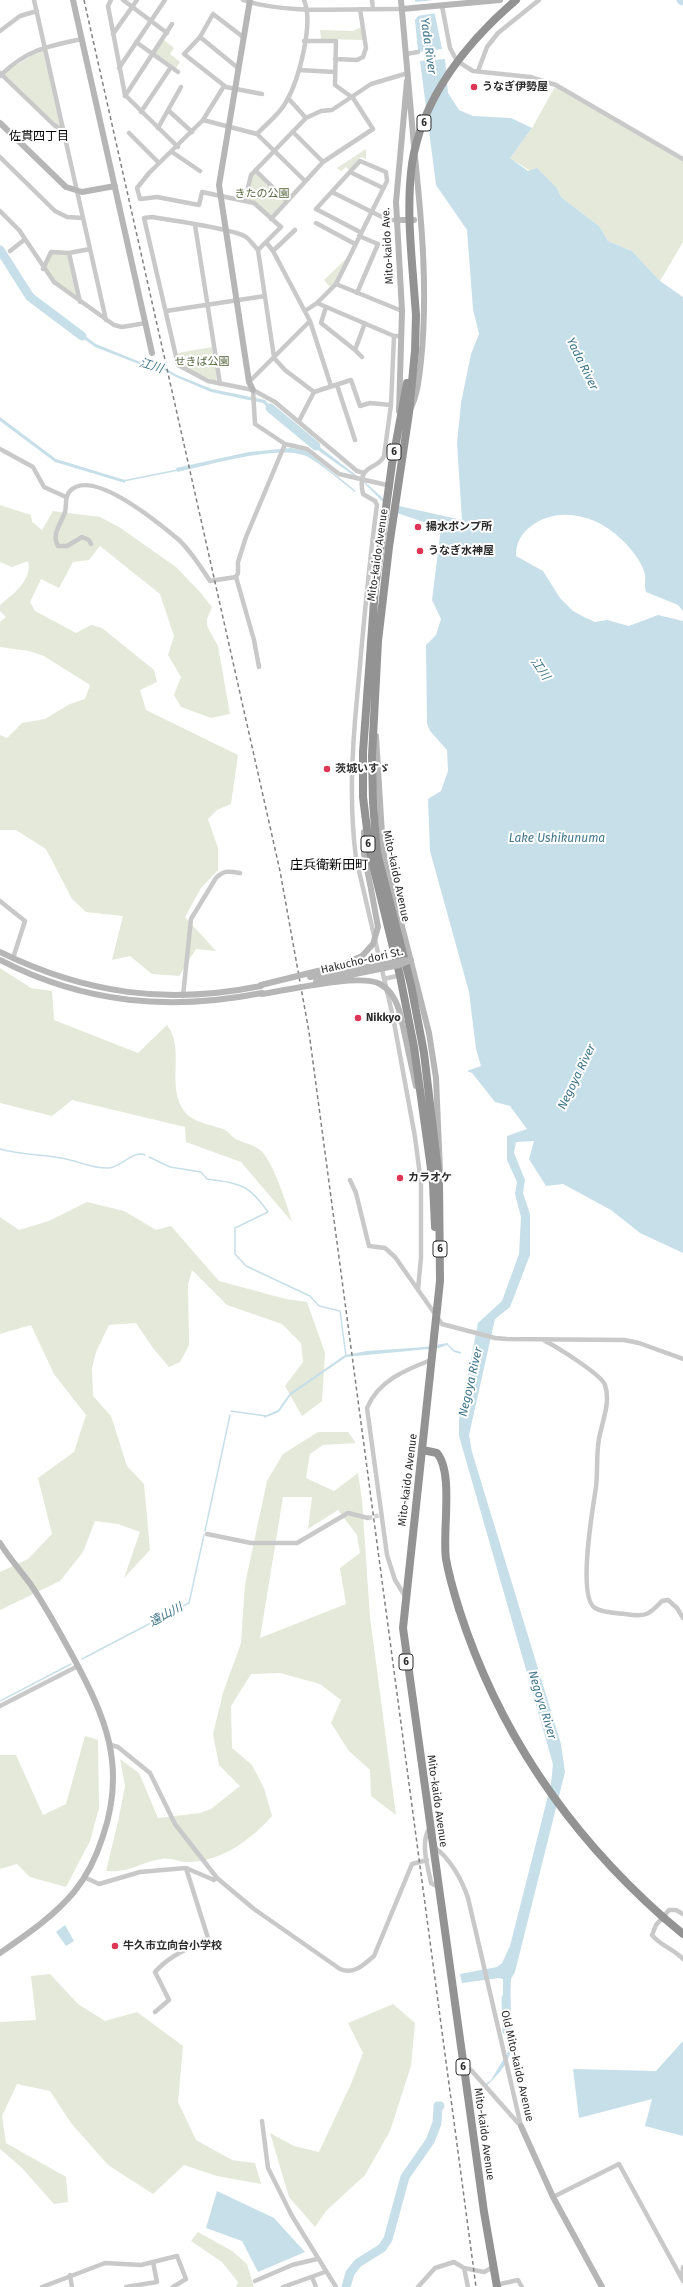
<!DOCTYPE html>
<meta charset="utf-8">
<style>
body{margin:0}
canvas{display:block;background:#fff}
</style>
<canvas width="683" height="2287"></canvas>
<script>
const c = document.querySelector('canvas').getContext('2d');
c.lineJoin = 'round';
function fillPath(path, color) { c.fillStyle = color; c.fill(path, 'evenodd'); }
function stroke(path, color, width, dash) { c.strokeStyle = color; c.lineWidth = width; c.lineCap = dash ? 'butt' : 'round'; c.setLineDash(dash || []); c.stroke(path); }
function drawText(font, color, halo, rows, align = 'center') {
  c.font = font + ' "Fira Sans","Noto Sans JP",sans-serif'; c.lineWidth = 4; c.setLineDash([]); c.textBaseline = 'middle'; c.strokeStyle = halo; c.fillStyle = color; for (const [text, x, y, turn = 0] of rows) {
    c.save(); c.translate(x, y); c.rotate((+turn || 0) * Math.PI / 180); c.textAlign = isNaN(turn) ? turn : align; if (halo) c.strokeText(text, 0, 0); c.fillText(text, 0, 0); c.restore();
  }
}
fillPath(new Path2D(`
 M361,27L363,40L321,39L320,30L353,31Z
 M164,40L174,48L170,54L180,62L176,68L154,54Z
 M45,47L64,131L54,125L2,74Z
 M556,85L683,159V242L660,281L632,251L608,241L599,226L561,197L557,188L510,158L532,128Z
 M366,149V159L361,157L349,170L346,167L341,171L337,168Z
 M256,171L287,201L271,219L254,203L245,200L248,181Z
 M51,252L69,253L80,302L54,282L43,269Z
 M348,257L335,283L330,287L324,280Z
 M212,347L217,379L215,381L191,371L180,363L178,353Z
 M0,505L31,515L32,522L42,530L53,511L100,517L119,527L176,567L200,592L212,607L207,619V626L218,646L230,714L211,718L181,707L174,695L181,677L168,655L174,636L160,594L100,546L89,560L73,562L59,588L41,579L30,602L35,611L76,633L91,625L102,628L154,670L157,682L140,690L146,710L238,755L231,804L217,810L208,819L218,848V870L201,888L185,917L216,951L196,949L179,976L152,974L130,956L112,960L123,916L86,912L72,899L46,849L16,830H0V735L7,738L22,723L45,719L70,704L85,699L90,685L44,656L29,651L0,647V622L6,617L0,611V605C12,595 33,580 28,561L12,567L0,562Z
 M0,968L31,988L52,991L54,1020L138,1053L167,1025C186,1049 165,1087 185,1112C192,1122 212,1125 223,1129C229,1131 232,1138 238,1140C245,1143 254,1145 260,1150C273,1160 287,1205 292,1222L241,1162L186,1142L185,1127L72,1100L52,1116L0,1103Z
 M87,1202L124,1211L156,1230L171,1226L219,1281L286,1299L307,1302L325,1353L322,1401L302,1416L285,1386L303,1362L301,1343L282,1324L227,1305L192,1270L188,1285L189,1345L180,1362L169,1367L153,1348L136,1323L109,1325L96,1352L92,1368L93,1396L111,1416L127,1466L144,1484L150,1550L124,1578L140,1532L118,1524L95,1521L83,1552L60,1581L0,1610V1572L28,1559L52,1534L38,1478L74,1452L86,1415L54,1374L31,1325L0,1334V1217L19,1230L49,1221Z
 M318,1432H348L356,1443L323,1445L310,1454L306,1478L334,1491L358,1473L362,1500L370,1617L396,1815L371,1796L370,1770L349,1751L331,1723L341,1700L320,1684L280,1673L251,1674L231,1706L232,1748L252,1765L264,1788L272,1816C251,1840 222,1861 189,1862C180,1863 170,1857 162,1859C140,1862 131,1873 106,1871L118,1822L125,1786L120,1759L139,1773L158,1818L200,1813L211,1809L240,1786L219,1765L213,1734L223,1693L241,1643L245,1584L267,1481L283,1454ZM283,1497H312L308,1529L338,1510L357,1535L360,1553L340,1568L346,1604L260,1638Z
 M85,1736L98,1740L99,1808L90,1841L66,1887L30,1877L17,1864L0,1869V1755H16L43,1815L66,1804Z
 M50,1974L78,2004L105,2021L137,2012L183,2046L178,2102L196,2140L232,2160L255,2163L261,2184L217,2176L184,2165L153,2194L108,2165L71,2123L50,2091L17,2084L2,2116L6,2143L66,2177L68,2202L54,2204L21,2167L0,2149V2022L36,2020L31,1976Z
 M393,2004L415,2023L411,2066L390,2131L365,2175L326,2211L315,2227L289,2197L270,2133L294,2146L319,2152L351,2084L363,2053L348,2023Z
 M198,2232L232,2251L247,2264L254,2287H236L238,2282L222,2262L191,2241Z`), '#e4e9da');
fillPath(new Path2D(`
 M415,0H432L442,49L418,52L415,20L418,16Z
 M445,59L448,93L459,110L473,116L511,118L532,128L510,158L528,171L537,168L557,188L561,197L599,226L608,241L632,251L660,281L683,297V611L678,605L646,592C644,586 646,580 645,574C642,562 630,547 621,539C597,515 557,505 530,527C520,535 516,544 516,556L543,571L560,598L573,611L586,618L595,622L607,620L629,626L658,615L683,621V1253L640,1233L611,1210L563,1184L546,1186L529,1159L534,1141L516,1142L514,1153L525,1180L523,1193L530,1214V1255L510,1307L495,1319L469,1435L472,1452L561,1744L565,1772L515,1972L511,1979L510,2011L503,2008V1979L499,1978L462,1983L460,1974L497,1967L502,1963L510,1946L551,1784L553,1764L459,1436V1420L478,1323L502,1301L519,1254L521,1217L515,1194L517,1182L507,1160V1136L527,1129L510,1106L495,1102L472,1073L467,1071L481,1066L476,1049L469,992L430,851L428,799L441,791L448,771L447,750L430,731L427,723L426,645L436,635L441,619L432,600L441,528L397,513L399,506L462,520L457,443L461,403L471,354L479,334L473,309L467,230L436,185L420,61Z
 M74,328L96,344L150,366L165,368L177,375L212,389L265,400L280,416L278,418L263,403L211,392L176,377L164,370L149,368L95,347L72,330Z
 M0,417L56,459L125,480V483L55,462L0,421Z
 M308,438L365,482L386,501L385,504L364,483L305,441Z
 M291,448L306,451L356,491L355,492C340,481 324,466 308,457C281,443 207,466 177,472L176,468L249,452Z
 M447,1343L454,1350L461,1352V1354L454,1352L447,1345L439,1348L346,1357L291,1395L279,1412L264,1418V1416L278,1410L290,1393L345,1355L367,1351L425,1347Z
 M65,1925L74,1941L66,1946L56,1932Z
 M506,2019C507,2029 513,2045 510,2054C504,2073 486,2084 475,2099L474,2097L480,2088L491,2080L508,2052L504,2020Z
 M683,2041V2136L645,2126L652,2099L579,2118L573,2069L656,2071Z
 M217,2191L274,2218L305,2252L258,2272L242,2241L206,2228Z`), '#c7dfe9');
fillPath(new Path2D(`
 M434,0L437,13L417,16L415,2Z`), '#fff');
stroke(new Path2D(`
 M123,481L178,470
 M0,1149C24,1156 47,1154 70,1160C83,1163 95,1169 109,1168C120,1167 134,1150 145,1155
 M149,1157L170,1167L201,1172L207,1179C240,1184 248,1183 268,1212L235,1228V1254L246,1266L310,1296L319,1306L340,1311L346,1356
 M231,1411L266,1416
 M205,1531L230,1415
 M82,1659L189,1603L204,1535
 M0,1701L71,1664`), '#c7dfe9', 1.5);
stroke(new Path2D(`
 M681,0L683,1
 M427,39L431,72
 M0,250L30,297L82,336
 M270,408L316,446
 M506,1998L507,2031
 M346,2287L350,2273L358,2263L382,2248L388,2239L405,2177L430,2141L437,2123L438,2106H440`), '#c7dfe9', 9);
stroke(new Path2D(`
 M368,1518L381,1515`), '#d5d5d5', 4.5, [4.5, 2]);
stroke(new Path2D(`
 M34,0L106,320
 M111,0L108,6L125,95L178,147
 M123,0L167,33
 M243,0C285,15 356,8 402,9
 M372,0L373,9
 M442,6L450,48L457,61L473,71L530,77L556,85L683,159
 M0,31L20,16L37,11
 M113,34L137,0
 M200,37L238,68
 M243,37L213,14L200,37L184,54L226,87L262,94
 M136,42L178,72
 M406,54L418,52
 M335,59L357,60L363,57L366,48L360,9
 M119,68L165,0
 M299,70L335,72
 M478,71L487,47L498,33L539,0
 M0,73L54,125L64,131
 M0,76C26,50 47,46 82,39
 M224,86L203,120L149,173L137,188L140,199L157,197L199,205L202,192L254,203L281,227L258,250
 M125,96L172,24
 M288,98L306,118
 M168,110L192,132
 M141,112L171,67
 M203,120L257,134L305,181
 M158,128L181,87
 M293,132L323,162
 M129,133L159,163
 M257,134C266,124 280,114 286,102C299,80 314,23 304,0
 M172,152L200,171
 M0,157L55,211L67,217L83,218
 M256,171L287,201
 M350,172L383,188
 M332,192L388,220H396
 M245,200L251,175L306,118L321,111L332,110L371,84L408,73
 M0,211L19,230L54,282L114,325L122,327L146,323
 M271,219L323,162L373,129L353,98L335,85L336,41H304
 M316,223L355,244
 M195,225L220,384
 M266,242L273,251L310,321L331,386
 M10,251L24,240
 M273,251L295,230
 M69,253L80,302
 M43,269L51,252L69,253L90,249
 M336,284L402,311
 M357,293L378,244L359,236
 M317,303L394,336H402
 M326,307L321,323L355,350
 M166,311L265,296
 M305,311L317,303L336,284L387,181L386,172L360,161L316,209L360,232
 M394,336L391,405L384,456C378,471 356,462 363,494L375,501L377,505C368,569 363,633 357,698C352,751 349,804 356,858L393,1017L415,1137L421,1183V1257L418,1290
 M274,357L258,250C254,246 250,240 246,237C235,229 170,220 152,217L144,218L178,365L208,381L253,390L275,402L357,471L364,473
 M362,357L355,350L365,323
 M274,358L285,370L314,392
 M249,382L310,321
 M337,385L355,440
 M253,390L255,424L285,444L307,449L339,474L391,486
 M299,421L314,392L351,380L360,406L370,403L391,405
 M0,449L33,467L44,487L66,497
 M91,544L89,540L82,537L67,546H58C51,534 61,524 65,512C67,505 64,497 70,491C92,467 160,524 178,539C190,550 201,567 210,581L236,577L238,573V562L246,537L285,444
 M236,577L254,640L259,667
 M0,901L25,921L13,958
 M384,979L401,975
 M183,996L191,919L216,878C224,870 229,871 240,873
 M350,1180L356,1193L369,1246L385,1248L395,1257L442,1324L495,1338L507,1339L624,1340L639,1343L683,1359
 M545,1341C557,1347 602,1375 605,1385C611,1403 602,1421 599,1439C596,1455 598,1471 596,1487C593,1507 577,1597 595,1608C603,1613 616,1613 625,1614C645,1617 648,1616 662,1601L668,1600L677,1608L683,1618
 M207,1534L251,1543H297L348,1513L368,1518
 M405,1596L395,1580L387,1555L367,1408C378,1381 405,1370 431,1360
 M0,1706L78,1666
 M111,1745L118,1747L150,1773L175,1824L217,1878
 M429,1829C420,1844 428,1866 431,1883L438,1887
 M434,1847C450,1858 462,1880 468,1898L521,2126
 M84,1877L99,1884L140,1872L186,1868L214,1880L217,1878L254,1909L340,1969C354,1975 363,1965 374,1956L412,1864L427,1860
 M683,1914L676,1910H669L656,1925L652,1935C659,1945 674,1949 683,1959
 M155,2012L169,2000L155,1972C169,1956 189,1948 208,1938L186,1868
 M463,2065L471,2070L518,2123
 M262,2121L268,2168L292,2216L336,2287
 M553,2197L619,2164L683,2281
 M464,2268L484,2272L493,2267
 M70,2275L72,2287
 M312,2277L316,2287
 M682,2279L683,2267
 M255,2281L292,2265L317,2259
 M496,2285L518,2280L522,2287
 M42,2287L105,2263L141,2265L177,2256L186,2279L173,2287
 M126,2287L157,2282L153,2262
 M283,2287L325,2272
 M418,2287L435,2268L454,2262L464,2268L468,2287`), '#c9c9c9', 4.5);
stroke(new Path2D(`
 M73,0L152,353
 M250,0L219,185L249,382L253,390
 M401,0L414,146
 M402,9L500,0
 M0,123L66,187L82,192L115,186
 M396,220H414
 M411,408C418,393 419,377 421,361C428,293 422,224 415,157
 M399,411L402,311L396,202L407,81
 M376,736L383,851L429,1033L436,1078L440,1172
 M364,832V854L371,889
 M0,952C86,994 167,1005 261,986
 M0,960C85,1004 170,1011 262,993
 M402,1022L416,1086
 M0,1543C9,1558 21,1571 31,1585C46,1607 59,1631 72,1655C105,1716 127,1765 103,1836C97,1855 87,1876 74,1892C53,1917 26,1935 0,1953
 M521,2126L553,2197L602,2287`), '#b6b6b6', 6);
stroke(new Path2D(`
 M413,276L416,315L415,351L409,413L389,547L378,641L372,756L373,802L377,853L411,985L424,1053L439,1180L440,1281L403,1628L484,2212L497,2287
 M407,383L392,464L375,588L363,752V797L370,853L400,976L414,1047L433,1183L435,1227
 M423,1450L437,1453C454,1473 442,1532 446,1559C449,1576 454,1593 459,1609
 M664,1918L683,1934`), '#939393', 8);
stroke(new Path2D(`
 M84,0L280,871L309,1032L476,2287`), '#818181', 1.5, [4, 3]);
stroke(new Path2D(`
 M310,977L408,960
 M316,982L399,965L411,960
 M261,985L342,965L362,956L373,944L378,927L371,889
 M262,994C288,990 360,973 380,984C394,992 399,1007 402,1022`), '#b6b6b6', 6);
stroke(new Path2D(`
 M413,276C410,239 407,201 412,164C422,98 467,42 516,0
 M459,1609C498,1731 569,1834 664,1918`), '#939393', 8);
for (const [x, y, r, color] of [
 [474,87,4,"#dc3555"],
 [418,527,4,"#dc3555"],
 [420,551,4,"#dc3555"],
 [327,769,4,"#dc3555"],
 [358,1018,4,"#dc3555"],
 [400,1178,4,"#dc3555"],
 [115,1946,4,"#dc3555"]
]) { const dot = new Path2D(); dot.arc(x, y, r, 0, 2 * Math.PI); c.fillStyle = color; c.fill(dot); stroke(dot, '#fff', 1.5); }
for (const [x, y, w] of [
 [424,123,14],
 [394,452,14],
 [368,844,14],
 [440,1249,14],
 [406,1662,14],
 [463,2067,14]
]) { const box = new Path2D(); box.roundRect(x - w / 2, y - 8, w, 16, 3); c.fillStyle = '#fff'; c.fill(box); stroke(box, '#2c2c2c', 1); }
drawText('bold 10px', '#2c2c2c', null, [
 ["6",424,123],
 ["6",394,452],
 ["6",368,844],
 ["6",440,1249],
 ["6",406,1662],
 ["6",463,2067]
]);
drawText('bold 11px', '#2c2c2c', '#fff', [
 ["うなぎ伊勢屋",482,87],
 ["揚水ポンプ所",426,527],
 ["うなぎ水神屋",428,551],
 ["茨城いすゞ",335,769],
 ["Nikkyo",366,1018],
 ["カラオケ",408,1178],
 ["牛久市立向台小学校",123,1946]
], 'left');
drawText('11px', '#54653c', '#fff', [
 ["きたの公園",262,194],
 ["せきば公園",202,362]
]);
drawText('11px', '#2c2c2c', '#fff', [
 ["Mito-kaido Ave.",388,246,-93],
 ["Mito-kaido Avenue",378,555,-82],
 ["Mito-kaido Avenue",396,876,78],
 ["Hakucho-dori St.",362,961,-13],
 ["Mito-kaido Avenue",408,1480,-83],
 ["Mito-kaido Avenue",437,1801,82],
 ["Old Mito-kaido Avenue",517,2066,77],
 ["Mito-kaido Avenue",484,2134,82]
]);
drawText('italic 12px', '#3f7589', '#fff', [
 ["Yada River",428,46,82],
 ["Yada River",582,364,64],
 ["江川",151,366,17],
 ["江川",540,669,56],
 ["Lake Ushikunuma",557,839],
 ["Negoya River",577,1077,-64],
 ["Negoya River",471,1382,-77],
 ["遠山川",166,1615,-28],
 ["Negoya River",542,1705,73]
]);
drawText('12px', '#000', '#fff', [
 ["佐貫四丁目",39,137]
]);
drawText('13px', '#000', '#fff', [
 ["庄兵衛新田町",329,865]
]);
</script>
